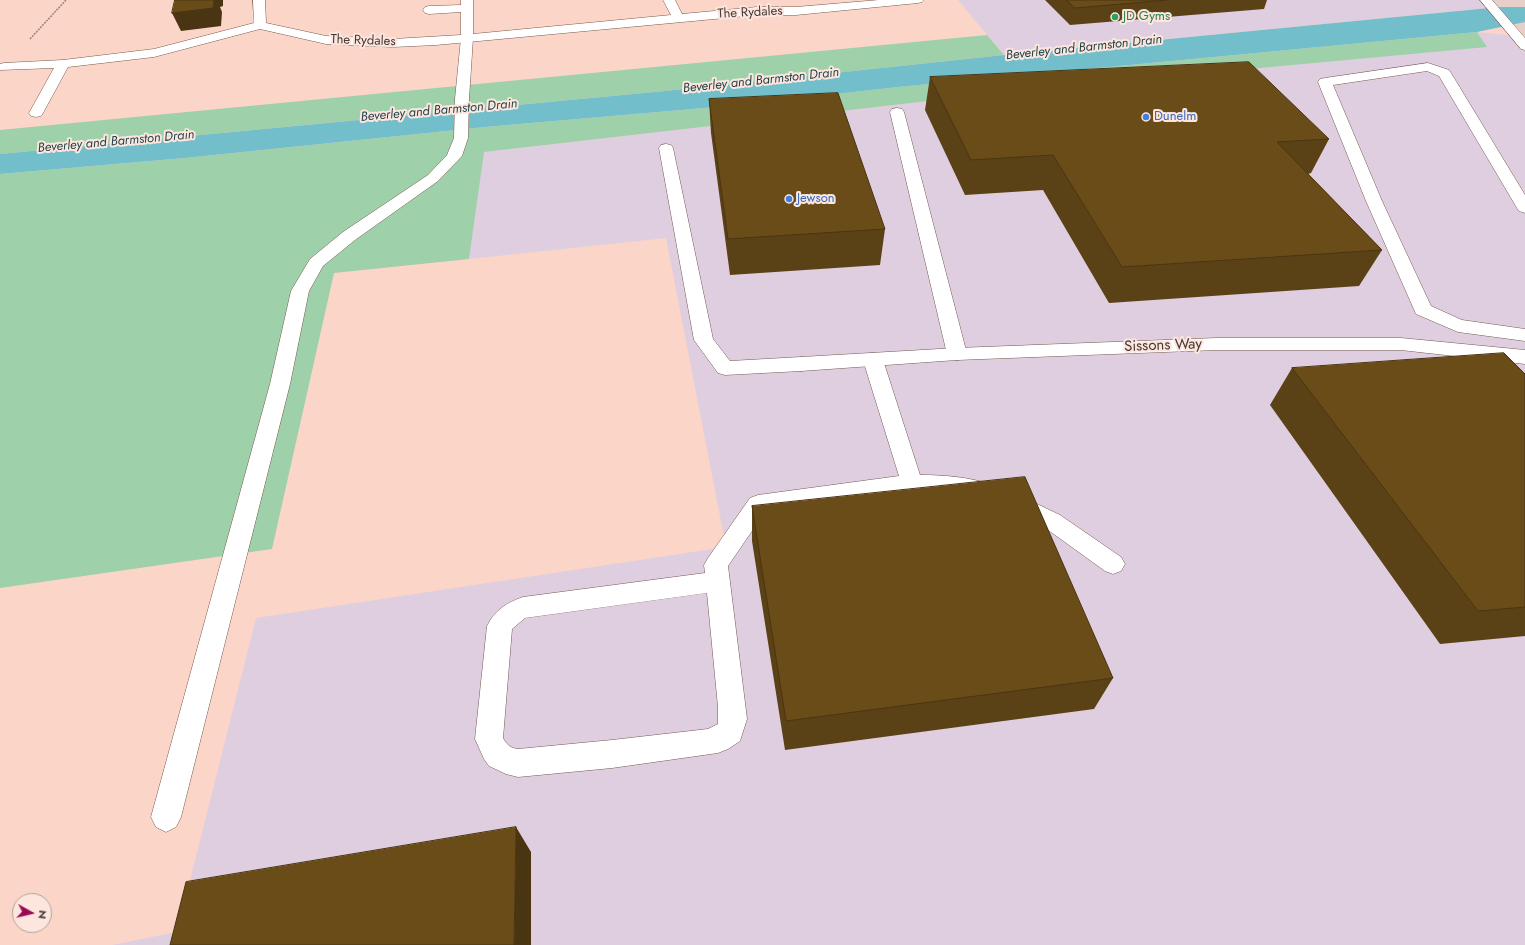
<!DOCTYPE html>
<style>
body{margin:0}
#map{position:relative;width:1525px;height:945px;overflow:hidden;background:#fad5c8;font-family:Jost,sans-serif}
canvas{display:block}
.north{position:absolute;left:12px;top:893px;width:40px;height:40px;box-sizing:border-box;background:#fce6de;border:1px solid #b4a19a;border-radius:50%;rotate:98deg;font-size:11px;font-weight:700;line-height:16px;text-align:center;color:#473934}
.north::after{content:'';display:block;margin:auto;width:14px;height:18px;background:#9c0855;clip-path:polygon(50% 0,100% 100%,50% 72%,0 100%)}
</style>
<div id="map">
<canvas width="1525" height="945"></canvas>
<div class="north">N</div>
</div>
<script>
const c = document.querySelector('canvas').getContext('2d');
c.lineJoin = 'round';
function fillPath(path, color) { c.fillStyle = color; c.fill(path, 'evenodd'); }
function stroke(path, color, width, dash) { c.strokeStyle = color; c.lineWidth = width; c.lineCap = dash ? 'butt' : 'round'; c.setLineDash(dash || []); c.stroke(path); }
function drawText(font, color, halo, rows, align = 'center') {
  c.font = font + ' Jost,sans-serif'; c.lineWidth = 4; c.setLineDash([]); c.textBaseline = 'middle'; c.strokeStyle = halo; c.fillStyle = color; for (const [text, x, y, turn = 0] of rows) {
    c.save(); c.translate(x, y); c.rotate((+turn || 0) * Math.PI / 180); c.textAlign = isNaN(turn) ? turn : align; if (halo) c.strokeText(text, 0, 0); c.fillText(text, 0, 0); c.restore();
  }
}
fillPath(new Path2D(`
 M958,0H1496L1500,7L1004,55Z
 M1477,32L1525,37V945H112L177,932L256,618L726,547L666,238L469,259L483,152L1033,89L1486,46Z`), '#decee0');
fillPath(new Path2D(`
 M1496,0H1525V37L1500,7Z`), '#e7cec6');
fillPath(new Path2D(`
 M1477,32L1487,47L1033,89L484,152L469,259L334,273L272,549L0,588V174L185,158L485,127L739,105L898,87Z
 M987,35L1004,55L665,91L0,154V130Z`), '#9ed0a9');
fillPath(new Path2D(`
 M1500,7H1525V22L1477,32L898,87L739,105L485,127L185,158L0,174V154L665,91L1004,55Z`), '#72becb');
const lane = new Path2D(`
 M467,34L471,35L473,38L469,99L468,138L462,156L438,181L355,240L323,266L309,291L290,384L181,817L176,827L166,832L156,827L151,817L270,384L291,291L310,259L343,232L428,175L447,155L454,138L455,99L461,38L463,35Z
 M1428,63L1449,70L1451,73L1525,195V213L1519,211L1517,208L1439,76L1427,71L1333,85L1382,201L1431,306L1462,320L1525,329V341L1458,332L1416,314L1366,201L1318,82L1320,79L1325,78Z
 M897,108L902,109L904,112L967,354L964,359L957,360L950,359L947,354L890,112L892,109Z
 M666,144L671,145L673,148L713,339L730,361L801,357L808,359L811,364L808,369L801,371L725,375L718,373L694,340L659,148L661,145Z
 M873,353L880,355L883,360L920,475C944,475 967,477 990,484L993,490L990,496L982,499L950,492L912,491L765,512L728,566L747,719L740,741L728,749L718,753L612,768L518,777L506,774L489,766L484,759L475,739L487,626C495,610 506,603 523,597L705,573L704,565L708,558L750,498L758,495L899,476L863,360L866,355ZM707,593L718,707V724L708,729L612,740L518,749C510,748 507,745 503,738L512,629L525,618Z
 M1016,494L1060,515L1121,557L1125,564L1121,571L1113,574L1105,571L1044,527L1008,509L1005,503L1008,497Z`);
const street = new Path2D(`
 M253,0H265L266,23L326,36L393,39L461,35V12L429,14L425,13L423,10L425,7L429,6L461,5V0H473V34L671,15L663,0H675L682,14L757,7H796L879,0H924L922,2L918,3L796,15H757L436,45L393,47L326,44L260,29L154,57L68,67L43,113L41,116L36,117L31,116L29,113L54,68L0,70V64L4,63L63,60L154,49L254,23Z
 M1217,338H1401L1525,350V364L1401,350H1217L957,360L801,371L794,369L791,364L794,359L801,357L957,348Z`);
const primary = new Path2D(`
 M1480,0H1492L1525,38V50L1521,49Z`);
stroke(lane, '#795a4e', 1);
stroke(street, '#795a4e', 1);
stroke(primary, '#795a4e', 1);
stroke(new Path2D(`
 M30,39L66,0`), '#9c837a', 1.5, [2, 1]);
fillPath(lane, '#fff');
fillPath(street, '#fff');
fillPath(primary, '#fff');
fillPath(new Path2D(`
 M1045,0H1267L1264,9L1070,25Z
 M930,77L1329,139L1311,173L1308,174L1382,250L1359,286L1109,303L1043,190L965,195L925,110Z
 M709,99L885,229L880,265L730,275L711,133Z
 M1292,368L1525,374V636L1440,644L1270,405Z
 M752,506L1113,678L1094,709L785,750L752,541Z`), '#5b4116');
fillPath(new Path2D(`
 M179,0H223V6L220,7L222,12L221,26L181,31L172,13Z
 M516,827L531,852V945H514Z`), '#4a3512');
const building = new Path2D(`
 M175,0H214L213,8L172,13Z
 M1067,0H1167L1075,8Z
 M1249,62L1329,139L1277,142L1382,250L1122,267L1053,155L971,160L930,77Z
 M838,93L885,229L728,239L709,99Z
 M1504,353L1525,374V607L1478,611L1292,368Z
 M1025,477L1113,678L786,721L752,506Z
 M516,827L514,945H170L186,882Z`);
fillPath(building, '#6a4c19');
stroke(building, '#4a3512', 1);
for (const [x, y, r, color] of [
 [1115,17,4,"#2e9e5b"],
 [1146,117,4,"#3f7fe0"],
 [789,199,4,"#3f7fe0"]
]) { const dot = new Path2D(); dot.arc(x, y, r, 0, 2 * Math.PI); c.fillStyle = color; c.fill(dot); stroke(dot, '#fce6de', 1.5); }
drawText('13px', '#473934', '#fce6de', [
 ["The Rydales",750,13,-3],
 ["The Rydales",363,41,2]
]);
drawText('13px', '#27864d', '#fce6de', [
 ["JD Gyms",1123,17]
], 'left');
drawText('italic 13px', '#1b3f46', '#fce6de', [
 ["Beverley and Barmston Drain",1084,48,-6],
 ["Beverley and Barmston Drain",761,81,-6],
 ["Beverley and Barmston Drain",439,111,-5],
 ["Beverley and Barmston Drain",116,142,-5]
]);
drawText('13px', '#366cbe', '#fce6de', [
 ["Dunelm",1154,117],
 ["Jewson",797,199]
], 'left');
drawText('15px', '#473934', '#fce6de', [
 ["Sissons Way",1163,346,-2]
]);
</script>
